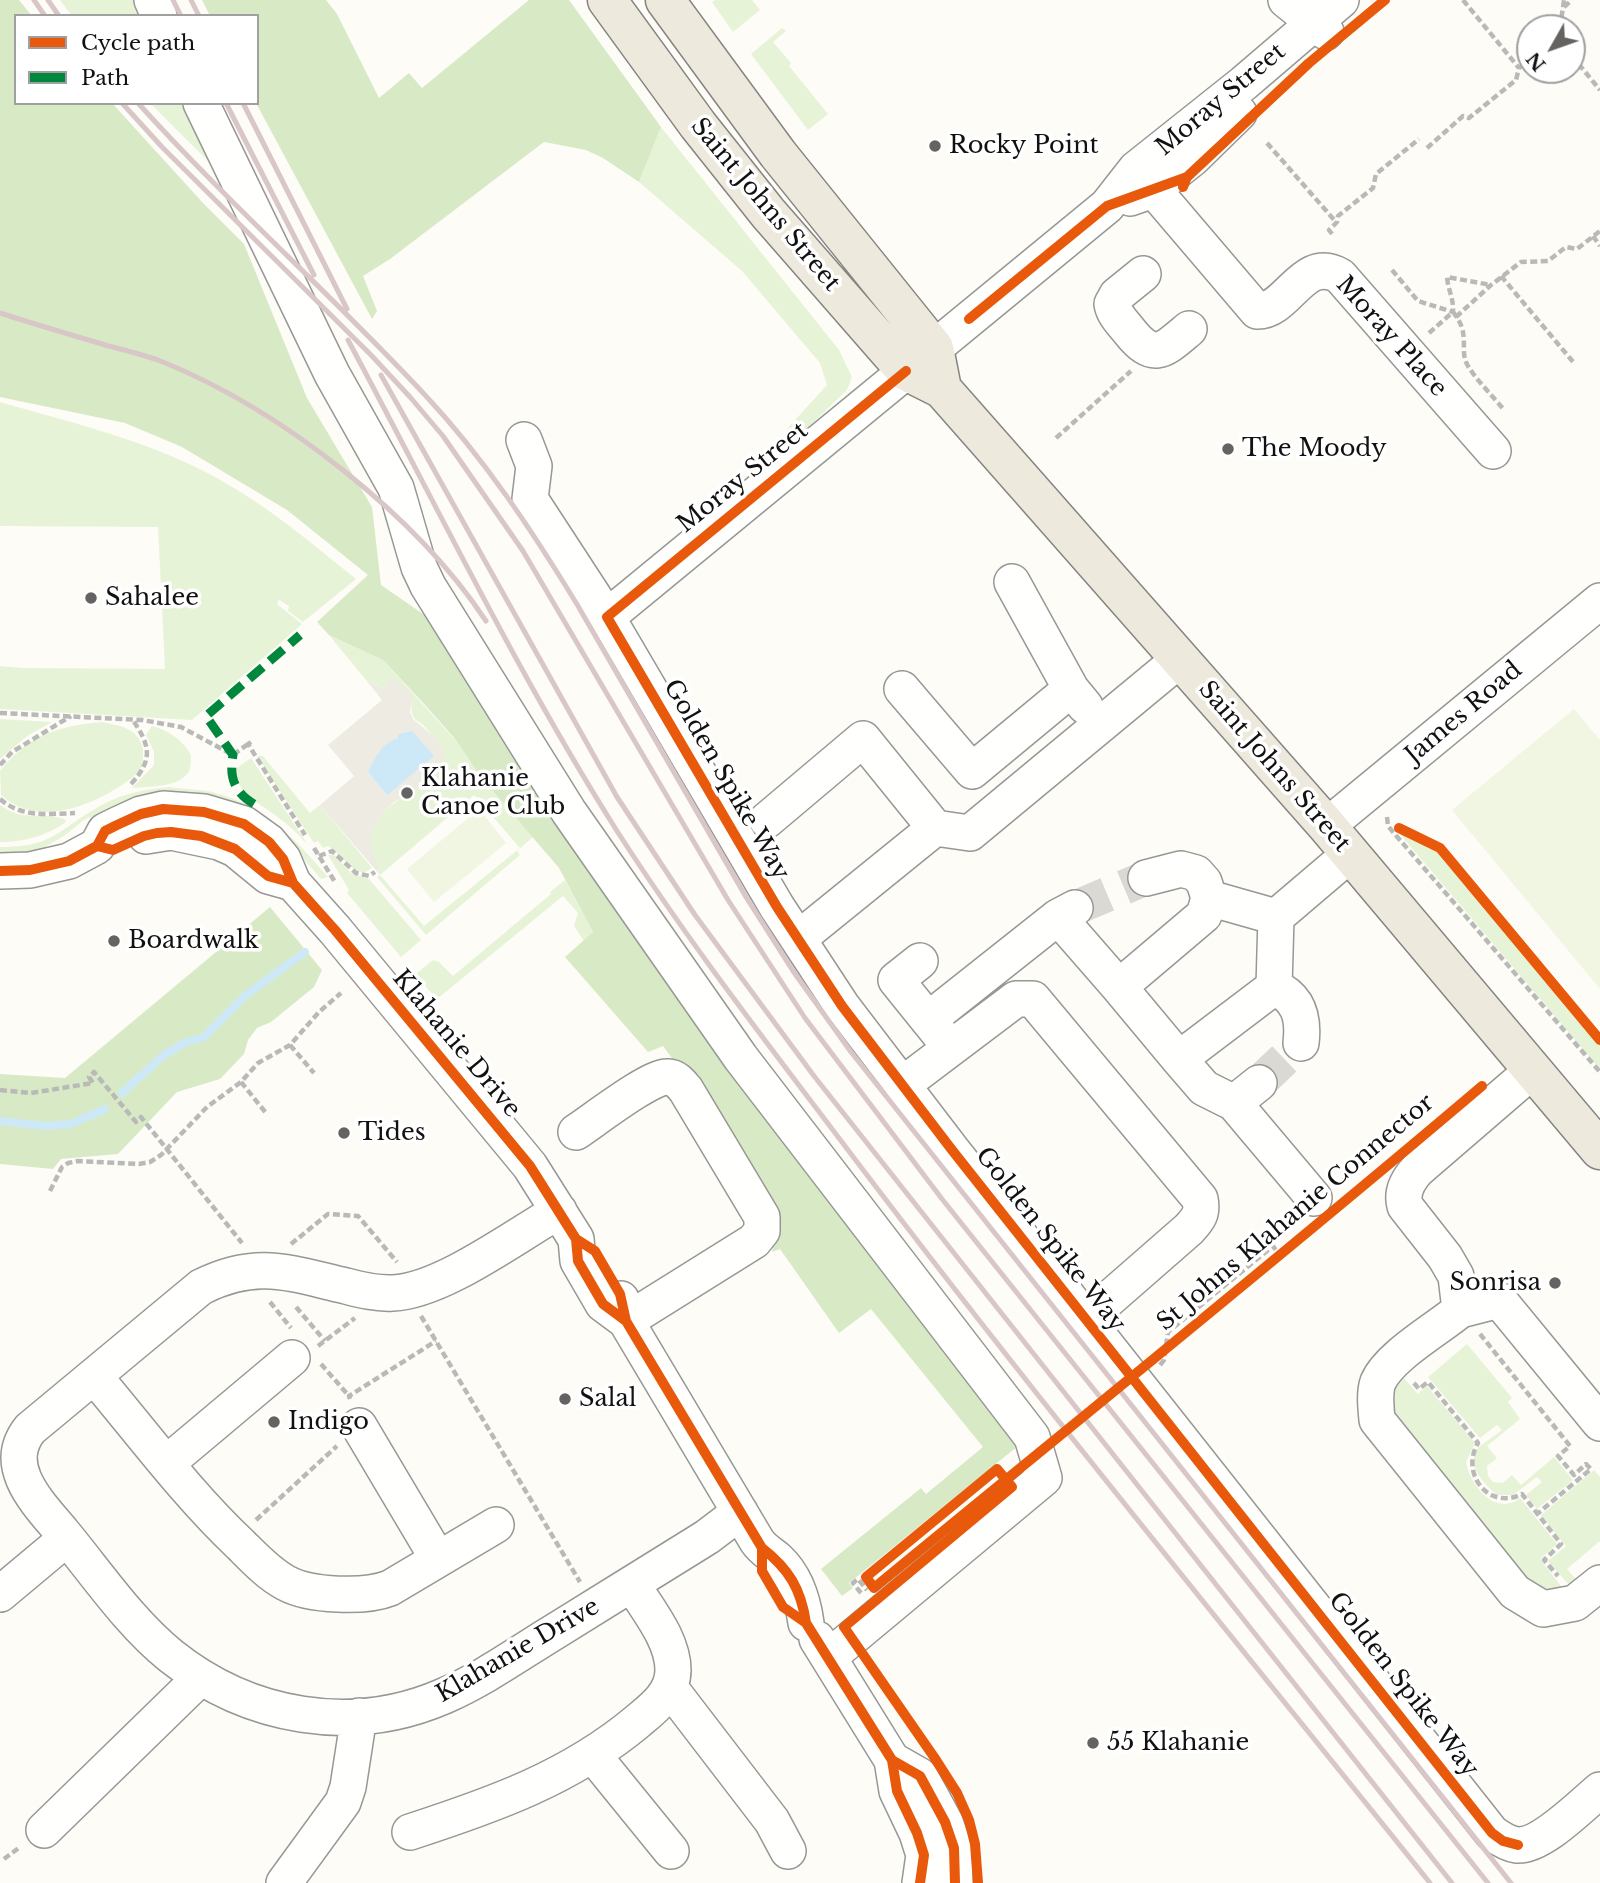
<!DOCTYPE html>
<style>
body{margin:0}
#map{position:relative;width:1600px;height:1883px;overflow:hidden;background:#fdfcf7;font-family:"Libre Baskerville",serif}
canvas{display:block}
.legend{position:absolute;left:14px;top:14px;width:245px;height:91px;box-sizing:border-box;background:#fff;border:2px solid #a0a0a0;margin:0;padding:9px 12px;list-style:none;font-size:21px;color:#111}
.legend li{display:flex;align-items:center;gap:14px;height:35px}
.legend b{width:35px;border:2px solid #a0a0a0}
.north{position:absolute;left:1516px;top:14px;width:70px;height:70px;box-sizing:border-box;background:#fff;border:2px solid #a0a0a0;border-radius:50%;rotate:230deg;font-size:19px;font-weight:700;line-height:28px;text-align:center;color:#111}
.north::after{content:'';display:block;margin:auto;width:24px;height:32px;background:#646362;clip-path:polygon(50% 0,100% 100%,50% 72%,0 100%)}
</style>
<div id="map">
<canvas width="1600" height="1883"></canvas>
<ul class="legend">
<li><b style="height:9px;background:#e8590c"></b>Cycle path</li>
<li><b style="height:9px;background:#00873e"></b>Path</li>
</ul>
<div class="north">N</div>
</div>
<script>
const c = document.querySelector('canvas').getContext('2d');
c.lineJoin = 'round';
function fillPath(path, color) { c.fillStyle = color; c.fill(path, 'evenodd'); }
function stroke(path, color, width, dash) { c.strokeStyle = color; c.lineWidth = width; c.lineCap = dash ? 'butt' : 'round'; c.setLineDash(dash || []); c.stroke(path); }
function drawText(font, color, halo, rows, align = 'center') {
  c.font = font + ' "Libre Baskerville",serif'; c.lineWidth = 7; c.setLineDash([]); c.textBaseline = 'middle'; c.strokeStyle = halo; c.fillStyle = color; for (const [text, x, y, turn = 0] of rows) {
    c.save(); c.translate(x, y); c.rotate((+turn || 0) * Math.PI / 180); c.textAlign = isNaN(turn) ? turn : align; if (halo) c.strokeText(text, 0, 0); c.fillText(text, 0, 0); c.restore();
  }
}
fillPath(new Path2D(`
 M60,0H147L155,16H72Z
 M715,0H752L760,10L733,32L712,2Z
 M782,28L786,31L773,42L791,63L789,66L828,114L808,130L751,54Z
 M150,103H199L237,190Z
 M661,127L839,350L852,377L847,390L801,434H791L786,430L827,385L820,363L742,271L639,182Z
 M0,402C73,423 150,441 217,478C268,506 311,543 356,579L303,622L288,611L289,606L279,600L277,604L302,624L192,720L0,709V666L23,668L165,669L158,527L0,526Z
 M329,635L383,660L456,741L480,776L533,837L517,851L520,855L426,935L377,877L380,875C376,865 370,853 370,843C370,797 430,798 444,759C440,751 435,741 430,733C420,717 409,725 412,700L387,686L383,688L366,680ZM474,795L520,848L424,926L380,875Z
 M0,719L52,722L27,736L0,759Z
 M102,722C121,726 139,728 143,750C143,754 143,762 142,766C138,775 125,783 117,788C84,809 34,826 1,795L0,771C28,735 58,726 102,722Z
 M152,726C168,730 183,740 191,755C191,760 191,769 188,773C177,788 148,786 132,788L154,765V752L146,735Z
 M257,756H263L310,813L320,805L372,868L364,873C348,869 341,853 328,846L323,848L318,841L314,843Z
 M251,758L308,845C299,835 290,826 279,818C260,803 239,796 234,770Z
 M169,787C183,789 198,789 212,792C265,805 294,838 328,877L321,879L284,836L144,796L117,804L84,820L64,836L43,848L29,852L0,853V847C55,847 57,830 100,806C121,794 145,789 169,787Z
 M0,805C25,823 39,811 64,819L66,822C46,836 24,842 0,842Z
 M1393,826L1405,835L1433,846L1452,865L1600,1044V1069Z
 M328,855H334L351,873L369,879L421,940L401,957L347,893L349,890Z
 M565,880L593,932L584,941L574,926L578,913L563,896L437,999L415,975L433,960L439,962L453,976L551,894L550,892Z
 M1467,1344L1512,1398L1508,1402L1520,1419L1487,1446L1497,1458L1487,1466L1488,1476L1493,1482L1503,1483L1512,1475L1521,1485L1554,1457L1573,1480L1537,1509L1526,1495L1542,1482L1537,1477L1513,1495H1497C1485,1485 1464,1464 1479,1447C1486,1441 1495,1436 1502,1430L1497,1425L1480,1438L1428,1377Z
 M1400,1374L1418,1394L1427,1386L1475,1443L1466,1462C1470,1486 1496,1517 1520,1498L1557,1544L1540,1559L1564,1590V1595L1531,1590L1396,1428L1389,1388Z
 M1594,1470L1600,1477V1541L1567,1569L1581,1585L1570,1586L1548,1561L1566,1546L1541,1515Z`), '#e7f3d7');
fillPath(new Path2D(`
 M0,0H19L32,16H16V103H112L203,203L244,244L307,398L372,507L381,585L426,616L1018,1446L849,1583L853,1588L842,1596L821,1569L921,1488L926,1494L983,1447L871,1309L839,1333L780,1249L772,1252L777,1229L687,1079L663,1046L648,1052L565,957L593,932L559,868L480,776L455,739L426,706L383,660L329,635L317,622L368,575L287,510L182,447L125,423L0,397Z
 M202,0H326L337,14L379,98L409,73L422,88L529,0H569L661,127L639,182L603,158L586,150L544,142L390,259L363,276L377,311L372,319L256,103L257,16H210Z
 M270,907L322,970L314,987L271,1022L257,1028L248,1040L244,1054L220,1079L177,1092L118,1154L61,1159L53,1169L0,1164V1074L65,1078Z`), '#d8eac5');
fillPath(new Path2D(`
 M1574,709L1600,740V989L1452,810Z
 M479,809L506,843L434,902L407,869Z`), '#f0f6e1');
fillPath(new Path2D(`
 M393,678L409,691L412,700L410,712L413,719L437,739L441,745L444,759L434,778L420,789L394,802L381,814L371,834L370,843L380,875L320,805L354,776L328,745L382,700L366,680L383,688L387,686L388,680ZM408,732L387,795L368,772L379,752L398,739V734Z`), '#edebe2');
fillPath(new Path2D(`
 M412,731L434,756L387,795L368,772C375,759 382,741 398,739V734Z`), '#cde8f7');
stroke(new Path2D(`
 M122,1093L164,1055L186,1042L204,1037L246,995L305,952
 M0,1121L45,1126L71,1124L105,1109`), '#cde8f7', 8);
stroke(new Path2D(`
 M1075,908L1146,878
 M1259,1083L1301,1043`), '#dad9d4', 35, [35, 18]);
const minor = new Path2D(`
 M152,0L159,16
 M1286,0L1326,32
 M201,103L332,374L396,488L419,567L428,586L569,812L741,1058L1032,1437L1044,1478L829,1657
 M1136,169L1257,311C1288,312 1303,254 1340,276L1493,451
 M1130,198L1153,190L1193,158L1239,113
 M1143,274L1117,295L1112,304C1114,315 1123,323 1130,332C1154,362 1164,350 1189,329
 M524,440L534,466L530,499L607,617L777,907L842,1006L952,1150L1492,1833C1499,1838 1508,1844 1517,1845C1541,1847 1582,1805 1600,1790
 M1012,582L1071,689L1085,706
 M607,617L1107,206L1136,169L1244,83L1341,0
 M902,689L972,771L1071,689
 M767,820L863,739L935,828
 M1327,826L1600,601
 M146,836L171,832L219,842L235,849L268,876L293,883
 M0,871L30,870L69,861L97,846L105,831L117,825L141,814L163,809L204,812L244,824L269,842L283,859L293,883L335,930L530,1166L576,1239L578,1261L603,1304L626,1321
 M1146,878L1181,869L1196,873L1204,882L1209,898L1204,915L1119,987L1179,1059L1274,987
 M1209,898L1276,917
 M1058,917L1119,987
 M798,939L935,828L970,833L1180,659
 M920,961L896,980L942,1037
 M1274,987L1276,917L1350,854
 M1274,987C1299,998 1304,1018 1301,1043
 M928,1020L1058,917L1075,908
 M1179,1059L1204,1088L1234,1103L1314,1198
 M1533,1070L1417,1170C1408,1180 1401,1192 1405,1206L1445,1257L1456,1276L1460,1310C1439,1328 1389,1356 1378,1382C1374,1393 1376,1408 1377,1420L1515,1592L1543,1609L1575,1603L1600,1583
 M902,1085L1016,999H1033L1200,1199C1203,1214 1198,1219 1189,1229L1086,1319
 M1234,1103L1259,1083
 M576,1132C593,1121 652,1075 668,1077C676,1077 681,1084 686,1090L762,1217V1231L754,1241L626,1321
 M559,1211C515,1236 442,1291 393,1293C377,1294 361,1290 346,1286C289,1273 257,1259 201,1287L30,1429C0,1467 39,1504 63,1533C97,1574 129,1622 171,1656C249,1718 352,1736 444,1696C483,1679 518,1654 554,1632C605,1600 656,1569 707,1537L740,1512
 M621,1299L626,1321L757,1541C763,1550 770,1553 778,1560C795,1576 803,1601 806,1623
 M1460,1310L1499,1300L1600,1423
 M94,1376C142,1433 187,1494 241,1545C254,1558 269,1574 286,1583C310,1596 365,1598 390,1588L496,1525
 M359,1426L438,1559
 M167,1463L292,1358
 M0,1594L67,1538
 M817,1639L892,1760L897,1791L917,1833L924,1855L920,1883
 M670,1688L772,1821L788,1851
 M593,1755L671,1851
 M892,1760L920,1776L945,1822L954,1848L955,1883
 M44,1830L201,1677
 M410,1832C493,1805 570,1778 638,1721C655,1707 673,1693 673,1670C673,1639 647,1609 632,1584
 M284,1883L343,1802L348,1787L359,1716`);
const major = new Path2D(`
 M607,0L698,125L768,213L906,371L942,389L1327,826L1600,1150
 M665,0L778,154L934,348L942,389`);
stroke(minor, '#979795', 38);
stroke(major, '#858482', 41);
stroke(new Path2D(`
 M1463,0L1519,68
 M1564,7L1572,0
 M1560,28L1564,0
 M1572,56L1600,90
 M1267,143L1336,222
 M1427,148L1463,116L1469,118L1516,80L1519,68L1530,60
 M1332,234L1329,230L1337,222L1338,216L1373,188L1376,174L1419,139
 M1593,236L1600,246
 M1392,270L1418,301L1453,312C1454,299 1448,290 1447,277L1491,285
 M1501,276L1574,363
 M1456,317L1491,285L1521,262L1548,261L1566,247L1577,249L1600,231
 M1429,333L1453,312C1472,335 1458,350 1468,366C1477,381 1493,396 1504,410
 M1056,438L1131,371
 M0,713L142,720L181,727L233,755L248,744
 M251,742L248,744L305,835
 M0,765L12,752L71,716
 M131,784C154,759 150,745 132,719
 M0,799C22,818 48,814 75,813
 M1387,817L1388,826L1393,832L1600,1072
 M314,848L335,882
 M319,856L332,851L356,873L369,876L375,872
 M290,1045L314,1073
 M241,1082L266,1113
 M0,1090L31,1093L93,1083L89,1077L94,1072L136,1122L141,1117L242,1243
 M50,1191L62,1167L68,1163L78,1161L139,1164L150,1162L161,1155L207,1107L241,1082L258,1063L290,1045L319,1012L341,993
 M291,1244L328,1214L358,1216L397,1262
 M270,1302L291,1328
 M296,1307L325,1341
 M421,1316L580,1582
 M1480,1334L1570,1446L1558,1456L1574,1475L1586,1464L1591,1469L1537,1514
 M318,1346L355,1318
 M321,1364L349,1396
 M1160,1365L1164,1360L1168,1332L1273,1246L1279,1255
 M1414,1383L1419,1389L1428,1382L1478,1443C1460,1473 1488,1511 1522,1494L1561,1544L1544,1560L1558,1576
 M350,1399L349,1396L436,1341
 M256,1520L337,1446
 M861,1593L853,1583L858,1579L867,1590
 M4,1859L20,1847`), '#b9b9b8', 4.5, [7, 3.5]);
stroke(minor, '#fffffe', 35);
stroke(major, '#ede9dc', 38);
stroke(new Path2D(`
 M34,0L45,16
 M48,0L59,16
 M173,0L181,16
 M191,0L199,16
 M122,103L162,147L371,355L410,397L443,436L523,551L728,900L805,1018L942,1199L1488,1883
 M138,103C229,204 332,295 425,395C484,458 533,532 578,606L746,897L793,971L851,1052L1511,1883
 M226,103L314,275
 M243,103L347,309
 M0,313C34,324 68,334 102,344C122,350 143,354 163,362C281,410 416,515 486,621
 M348,340C436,504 517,673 617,831C689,943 771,1048 851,1154C1038,1401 1236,1641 1430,1883
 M381,375L617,797L695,915L814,1076L1452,1883`), '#d9c6c7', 5);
stroke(new Path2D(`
 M254,804C234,792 229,777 233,755L206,716L300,635`), '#00873e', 9, [18, 9]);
stroke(new Path2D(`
 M1183,187L1187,177L1309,63L1385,0
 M969,319L1107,206L1187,177
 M906,371L607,617L777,907L842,1006L952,1150L1492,1833L1503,1841L1518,1845
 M1399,828L1440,848L1600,1040
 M97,846L113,850L144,836L157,833L171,832L201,836L235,849L268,876L293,883
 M0,871L30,870L69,861L97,846L105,831L117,825L141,814L163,809L204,812L244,824L269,842L283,859L293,883L335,930L530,1166L576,1239L578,1261L603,1304L626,1321
 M576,1239L595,1251L620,1294L626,1321L762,1548C789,1569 801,1589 806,1623
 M762,1548V1571L783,1607L806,1623L892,1760L897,1791L917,1833L924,1855L920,1883
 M892,1760L920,1776L945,1822L954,1848L955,1883
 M978,1883L975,1844L969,1820L957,1793L934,1757L844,1627L1012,1487L997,1469L866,1577L874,1588C1077,1421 1282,1256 1482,1086`), '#e8590c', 10);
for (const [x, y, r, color] of [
 [935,146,7,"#646362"],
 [1228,449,7,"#646362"],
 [91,598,7,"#646362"],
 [407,793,7,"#646362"],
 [114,941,7,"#646362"],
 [344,1133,7,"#646362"],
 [1555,1283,7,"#646362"],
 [565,1399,7,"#646362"],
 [274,1422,7,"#646362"],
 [1093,1743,7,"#646362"]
]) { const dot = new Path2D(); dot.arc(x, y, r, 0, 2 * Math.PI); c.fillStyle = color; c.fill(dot); stroke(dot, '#fff', 2.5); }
drawText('24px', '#111', '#fff', [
 ["Moray Street",1221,100,-40],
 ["Saint Johns Street",765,205,50],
 ["Moray Place",1391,337,48],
 ["Moray Street",743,478,-39],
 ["James Road",1464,713,-40],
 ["Saint Johns Street",1274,767,49],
 ["Golden Spike Way",726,780,60],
 ["Klahanie Drive",456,1044,50],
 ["St Johns Klahanie Connector",1296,1213,-40],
 ["Golden Spike Way",1050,1240,52],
 ["Klahanie Drive",518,1651,-30],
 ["Golden Spike Way",1403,1685,52]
]);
drawText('24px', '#111', '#fff', [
 ["Rocky Point",949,146],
 ["The Moody",1242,449],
 ["Sahalee",105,598],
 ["Klahanie",421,779],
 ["Canoe Club",421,807],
 ["Boardwalk",128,941],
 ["Tides",358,1133],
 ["Sonrisa",1541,1283,"right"],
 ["Salal",579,1399],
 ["Indigo",288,1422],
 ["55 Klahanie",1107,1743]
], 'left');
</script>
